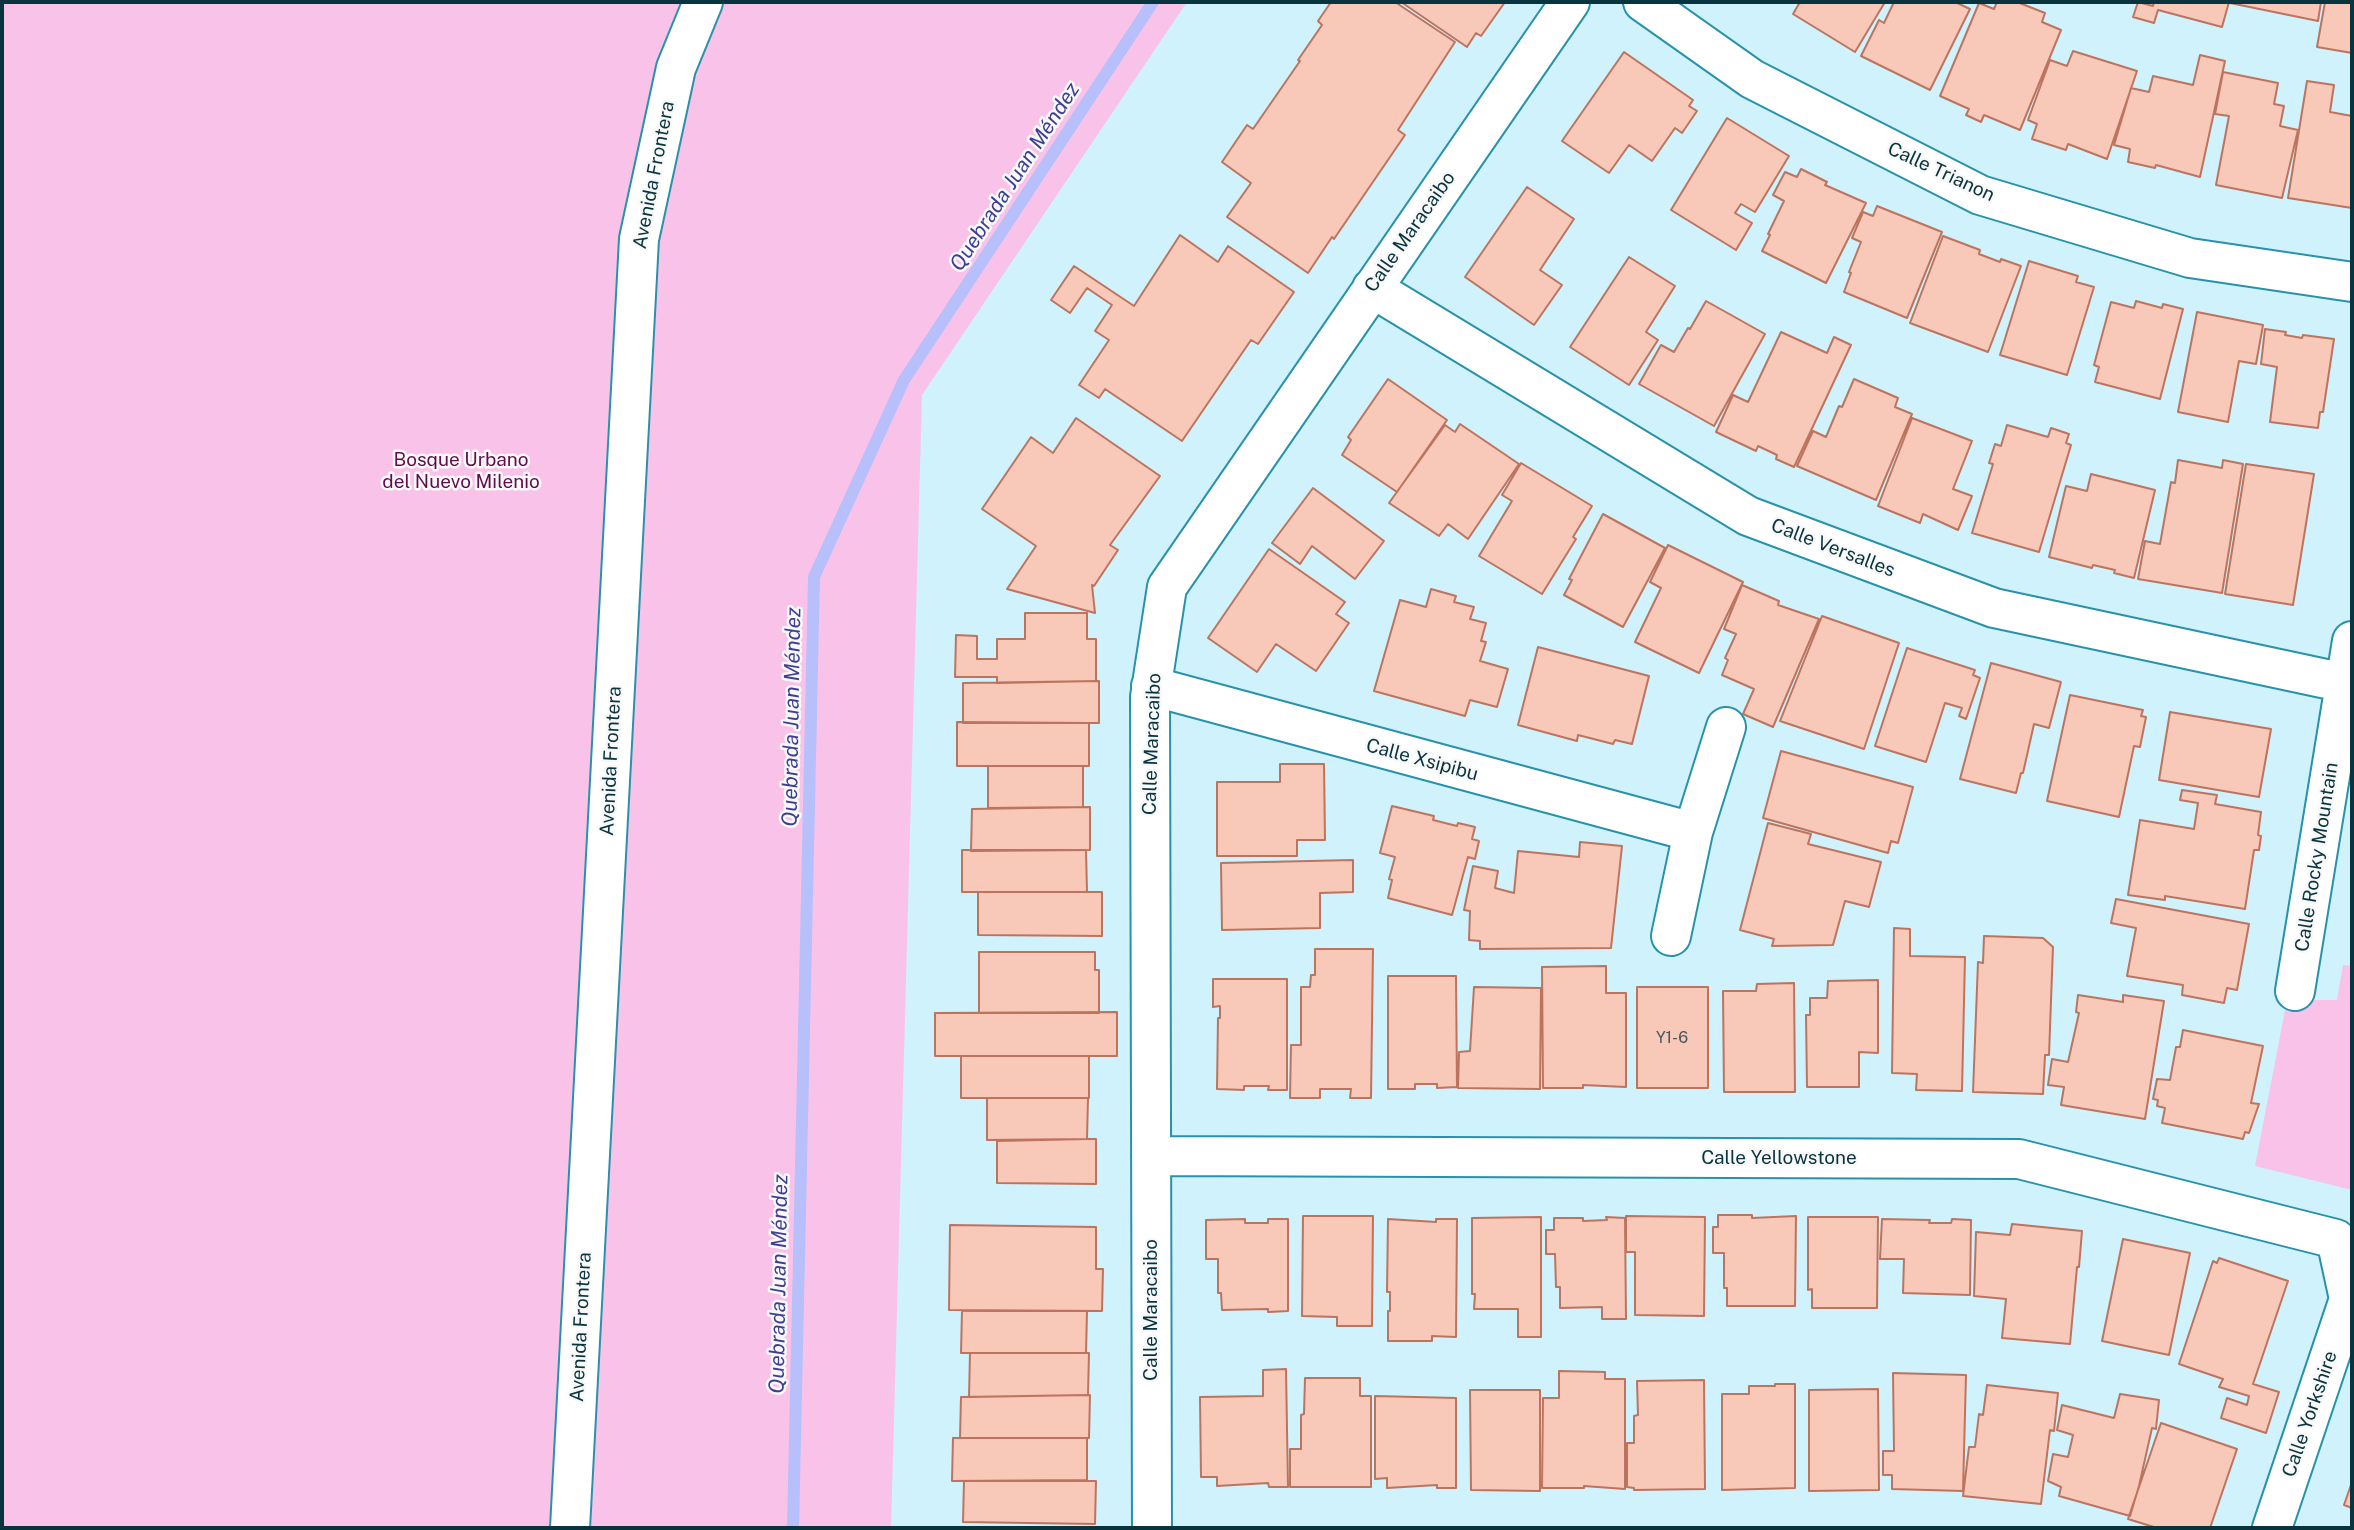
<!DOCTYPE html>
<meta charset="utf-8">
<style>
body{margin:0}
#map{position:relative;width:2354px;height:1530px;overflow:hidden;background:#cff2fd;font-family:"Public Sans",sans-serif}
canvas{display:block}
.frame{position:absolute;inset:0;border:4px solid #07343e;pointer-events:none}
</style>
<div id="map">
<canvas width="2354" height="1530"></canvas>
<div class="frame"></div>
</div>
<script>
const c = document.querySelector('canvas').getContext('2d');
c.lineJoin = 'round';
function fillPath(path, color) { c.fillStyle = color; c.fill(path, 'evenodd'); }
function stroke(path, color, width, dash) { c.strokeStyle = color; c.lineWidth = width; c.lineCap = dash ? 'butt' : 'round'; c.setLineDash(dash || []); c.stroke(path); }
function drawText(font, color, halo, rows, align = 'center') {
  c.font = font + ' "Public Sans",sans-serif'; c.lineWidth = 5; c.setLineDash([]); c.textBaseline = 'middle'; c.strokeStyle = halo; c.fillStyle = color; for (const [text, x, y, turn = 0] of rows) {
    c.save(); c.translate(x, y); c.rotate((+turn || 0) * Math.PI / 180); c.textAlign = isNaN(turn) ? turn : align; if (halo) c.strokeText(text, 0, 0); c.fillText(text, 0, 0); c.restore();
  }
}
fillPath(new Path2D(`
 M2,2H1187L922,395L891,1528H2Z
 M2343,965L2352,966V1190L2255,1166L2287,1000H2337Z`), '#f9c3e9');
stroke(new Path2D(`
 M793,1528L814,577L904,380L1153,2`), '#b7c0fb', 12);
const building = new Path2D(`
 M1331,2H1395L1455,42L1398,130L1405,135L1334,239L1332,237L1308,273L1227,217L1251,183L1222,162L1247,125L1253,129L1300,61L1298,60L1322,25L1318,21Z
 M1401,2H1505L1481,36L1476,33L1467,47Z
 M1800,2H1885L1855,52L1793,14Z
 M1894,2H1955L1970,9L1930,90L1861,56L1879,20L1884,23Z
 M1997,2H2017L2045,13L2042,22L2061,30L2020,130L1984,115L1981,122L1966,115L1969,109L1940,96L1979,3L1994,9Z
 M2138,2L2153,6L2154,2H2229L2222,27L2158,10L2154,23L2133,17Z
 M2231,2H2321L2318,21L2230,3Z
 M2325,2H2352V53L2317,47Z
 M2073,51L2137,71L2107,159L2068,144L2066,150L2032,139L2037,124L2028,120L2050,60L2067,66Z
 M1624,52L1693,100L1689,106L1697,111L1682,133L1675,128L1652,161L1629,145L1609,173L1562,141Z
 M2200,55L2225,61L2200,177L2156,165L2155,168L2128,162L2130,149L2114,145L2131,88L2149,92L2153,76L2193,85Z
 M2223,72L2278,83L2274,104L2284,106L2280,126L2298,130L2282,198L2216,185L2229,116L2215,114Z
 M2307,81L2334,85L2330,112L2352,116V208L2288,198Z
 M1727,118L1789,156L1755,212L1741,204L1735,213L1752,223L1736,250L1671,210Z
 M1801,169L1827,182L1825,185L1866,203L1826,283L1762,251L1770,235L1768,234L1784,201L1773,195L1785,172L1797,177Z
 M1527,187L1574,219L1540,270L1562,285L1534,325L1465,277Z
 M1877,206L1942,232L1907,318L1844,292L1851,273L1849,272L1861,242L1852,238L1863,212L1873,216Z
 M1180,235L1218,262L1228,246L1294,292L1258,344L1251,340L1182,441L1105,389L1099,398L1079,385L1109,340L1095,331L1112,305L1087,288L1070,313L1051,300L1074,266L1134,306Z
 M1943,236L1980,250L1979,254L2000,262L2001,259L2021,266L1988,352L1910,323Z
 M1629,257L1675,286L1646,332L1658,340L1629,385L1570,347Z
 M2029,261L2078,276L2076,282L2094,287L2067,375L2000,355Z
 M1706,301L1765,334L1714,426L1639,384L1661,345L1674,352L1688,328L1690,329Z
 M2136,301L2162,308L2163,304L2183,309L2160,399L2095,382L2099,367L2094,365L2111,302L2134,308Z
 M2197,312L2263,325L2256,364L2239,361L2228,422L2178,412Z
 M2265,329L2286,332L2285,335L2302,338L2303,335L2334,339L2323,412H2320L2318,428L2270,422L2277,367L2261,364Z
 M1781,332L1827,353L1834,337L1851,345L1794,467L1776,459L1777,455L1758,446L1756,451L1716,432L1733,395L1748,402Z
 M1388,379L1447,420L1397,492L1342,455L1351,440L1348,437Z
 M1854,379L1898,398L1895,407L1912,414L1876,500L1797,466L1813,431L1826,437L1839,406L1842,407Z
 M1076,418L1160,476L1110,545L1118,550L1094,586L1092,585L1095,613L1007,589L1036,546L982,509L1031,437L1053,453Z
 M1912,418L1972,441L1953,489L1972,496L1958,530L1923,514L1920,523L1878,506Z
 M1460,424L1519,464L1468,539L1448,524L1439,536L1389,503L1445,425L1455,432Z
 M2007,425L2048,437L2051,428L2069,434L2066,443L2071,445L2039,552L1972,533L1993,464L1989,463L1995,444L2001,446Z
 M2178,460L2222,468L2223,460L2243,464L2222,593L2138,579L2145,541L2160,544L2171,482L2175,483Z
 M1521,463L1592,506L1573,537L1576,539L1542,594L1479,556L1512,501L1502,495Z
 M2246,464L2314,474L2293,605L2225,594Z
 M2091,474L2155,490L2134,578L2114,573L2115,570L2093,565L2092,568L2049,557L2066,486L2087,491Z
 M1313,488L1384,541L1355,579L1312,546L1300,564L1272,543Z
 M1603,514L1665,548L1623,627L1564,595L1572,580L1569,579Z
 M1668,545L1743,582L1699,673L1635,642L1661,588L1650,582Z
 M1269,549L1345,602L1336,614L1349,623L1316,671L1276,644L1257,672L1208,638Z
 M1742,585L1779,601L1778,605L1819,619L1773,727L1743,714L1754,689L1722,675L1728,660L1725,658L1736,634L1724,629Z
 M1431,589L1456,596L1454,602L1474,607L1470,619L1486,623L1481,641L1486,642L1480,661L1508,669L1497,707L1470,700L1465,716L1374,691L1400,600L1426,607Z
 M1025,613H1087V639H1096V681L997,683V677H955L956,635L977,636V659H997V639H1025Z
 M1822,616L1899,643L1864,749L1780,721Z
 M1538,647L1649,676L1632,744L1615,740L1613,744L1578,735L1577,741L1518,725Z
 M1907,648L1975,670L1973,675L1980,678L1966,719L1959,716L1962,708L1945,703L1926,762L1875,746Z
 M1991,663L2061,682L2049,728L2034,724L2023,773H2021L2016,793L1960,779Z
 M1099,681V723H963V683Z
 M2070,695L2143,710L2141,716L2146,717L2140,747L2134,746L2119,817L2047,801Z
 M2170,712L2271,729L2259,797L2159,780Z
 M957,722L1089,723V766H957Z
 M1781,751L1913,787L1898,843L1891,841L1888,853L1763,818Z
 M1280,764H1324L1325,840H1297V856H1217V782H1280Z
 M988,766H1083V807L988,808Z
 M2182,790L2217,795L2215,804L2261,812L2258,835L2261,836L2259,850H2254L2245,909L2165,896V900L2128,895L2140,820L2194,829L2198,803L2180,800Z
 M1392,806L1434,816L1433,820L1457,826L1458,823L1475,827L1472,839L1479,841L1475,859L1468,857L1452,915L1388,898L1392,880L1389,879L1395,857L1380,853Z
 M1090,807V850L971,851L972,809Z
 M1768,823L1811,834L1808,844L1881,862L1869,907L1845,901L1833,945L1772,946L1774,939L1740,930Z
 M1580,842L1622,846L1611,948L1480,949V941L1469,940L1470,911L1464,910L1473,866L1498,871L1495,888L1514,893L1518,851L1579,857Z
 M962,850H1086L1087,892H962Z
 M1353,860V892L1320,893V928L1222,930L1221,863Z
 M978,892H1102V936L978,935Z
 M2116,899L2249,924L2237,990L2227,988L2224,1003L2182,995L2183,985L2127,976L2136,928L2111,923Z
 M1894,928L1910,929V956L1965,957L1962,1091L1916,1090L1917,1074L1892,1073Z
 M1984,936L2043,938L2053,947L2049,1055H2045L2043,1094L1973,1092L1978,962L1983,963Z
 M1315,949H1373L1371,1098H1350L1351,1089H1320V1098H1290L1291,1045H1301V987H1310L1311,975H1315Z
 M979,952H1095V970H1099V1013H979Z
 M1606,966V993H1626V1087L1583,1085V1088H1543L1542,967Z
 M1388,976H1456L1457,1087L1437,1088V1084H1415V1089H1388Z
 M1213,979H1287V1090H1268L1269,1086H1244V1090L1217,1089L1218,1018H1220V1006L1213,1007Z
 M1878,980V1053L1859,1052V1087H1807L1806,1015H1810V998H1827L1828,981Z
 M1794,983L1795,1092H1724L1723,991H1756L1757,984Z
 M1474,987L1541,988L1540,1089L1458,1088L1459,1052L1470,1051Z
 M1637,987H1708V1088H1637Z
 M2078,995L2123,1002V995L2164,1001L2145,1119L2061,1105L2064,1087L2048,1085L2052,1059L2068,1062L2079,1013L2076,1012Z
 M1117,1012V1056H935V1013Z
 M2183,1030L2263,1046L2251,1103L2259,1104L2249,1133L2245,1132L2243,1139L2162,1123L2165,1108L2157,1106L2158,1100L2153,1099L2157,1079L2170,1080L2176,1047H2180Z
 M961,1056H1089V1098H961Z
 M987,1098H1088L1087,1139L987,1140Z
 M1087,1139H1096V1184L997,1183V1141Z
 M1718,1215H1752V1218L1796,1216L1795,1306H1727V1288H1724V1253H1713V1227H1718Z
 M1303,1216H1373L1372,1326H1337V1317L1302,1316Z
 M1626,1216L1705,1217L1704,1316L1635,1315V1252H1626Z
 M1541,1217V1337H1518V1309H1474L1475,1294H1472V1218Z
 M1606,1217L1625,1218L1626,1319H1602V1307L1560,1308V1287H1556L1555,1254H1546V1230H1554V1218H1583V1221L1607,1220Z
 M1808,1217H1878L1877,1308H1812V1289L1808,1290Z
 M1245,1219V1223H1268V1219H1288V1311L1268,1312V1309L1222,1310L1221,1293H1218V1259H1206V1220Z
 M1388,1219L1436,1222V1219H1457L1456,1337L1432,1336V1341H1388V1311H1390V1292H1387Z
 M1882,1219L1930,1220L1929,1223H1951L1952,1219L1971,1220L1970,1295L1903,1293L1904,1259H1880Z
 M2012,1224L2082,1231L2079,1267H2077L2070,1344L2002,1338L2006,1299L1974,1296L1976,1232L2010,1235Z
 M950,1225L1096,1227V1269H1103L1102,1311L949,1310Z
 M2123,1239L2190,1253L2169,1355L2102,1341Z
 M2219,1258L2288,1281L2253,1384L2279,1392L2266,1433L2221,1418L2227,1398L2247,1405L2249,1396L2219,1387L2223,1379L2179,1364L2213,1261L2217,1263Z
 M962,1311H1087L1086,1353H961Z
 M970,1353H1089L1088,1395L969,1397Z
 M1286,1369L1288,1487H1269L1268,1483L1217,1486V1477H1201L1200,1397L1263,1396V1370Z
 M1559,1371L1605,1372V1379H1625V1489L1584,1486V1488H1542L1543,1398H1559Z
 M1893,1373L1966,1375L1963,1491L1892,1489V1475H1883V1451H1894Z
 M1305,1378H1360V1396H1371V1487H1290V1449H1301V1415L1304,1414Z
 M1704,1380L1705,1489L1634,1490V1488L1627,1487V1443H1634V1416L1638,1415L1637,1381Z
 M1775,1384H1795V1488L1722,1490V1394H1749V1386H1775Z
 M1987,1385L2058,1393L2054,1431L2050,1430L2041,1504L1963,1496L1969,1447H1975L1979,1414L1983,1415Z
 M1878,1389L1879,1490L1809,1491V1390Z
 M1470,1390H1540V1491L1471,1490Z
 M2120,1394L2159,1400L2156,1429L2152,1428L2139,1486L2130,1516L2059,1496L2061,1487L2048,1481L2053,1454L2068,1457L2073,1435L2057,1430L2062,1405L2114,1418Z
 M1090,1395L1089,1438H960L961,1397Z
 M1375,1396L1456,1398V1488H1437V1485L1387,1488V1478L1375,1479Z
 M2161,1423L2237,1449L2210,1528H2157L2128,1519Z
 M953,1438H1087V1480L952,1481Z
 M964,1481H1096L1095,1524L963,1522Z
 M2352,1482V1508L2344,1505Z`);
fillPath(building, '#f8c8b9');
stroke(building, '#bd745e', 2);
const minor = new Path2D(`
 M1643,2L1752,79L1980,195L2190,258L2352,282
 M1372,288L1748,516L1994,608L2345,683
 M1151,686L1693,832
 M1671,936L1693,832L1726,727
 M2295,991L2352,641
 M1151,1156L2019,1159L2336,1239L2349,1299L2272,1528
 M570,1528L639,239L676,68L703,2
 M1152,1528L1150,697L1167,587L1570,2`);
stroke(minor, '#2892ab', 42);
stroke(minor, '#fff', 38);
drawText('16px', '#43595d', null, [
 ["Y1-6",1672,1038]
]);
drawText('19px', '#07343e', '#f8f8f8', [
 ["Calle Trianon",1941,172,25],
 ["Avenida Frontera",654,175,-79],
 ["Calle Maracaibo",1410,232,-55],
 ["Calle Versalles",1833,548,21],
 ["Calle Maracaibo",1152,744,-88],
 ["Calle Xsipibu",1422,760,15],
 ["Avenida Frontera",611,761,-87],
 ["Calle Rocky Mountain",2317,857,-81],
 ["Calle Yellowstone",1779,1158],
 ["Calle Maracaibo",1151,1310,-90],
 ["Avenida Frontera",581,1327,-87],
 ["Calle Yorkshire",2310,1414,-71]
]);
drawText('19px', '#600d50', '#f8f8f8', [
 ["Bosque Urbano",461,460],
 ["del Nuevo Milenio",461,482]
]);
drawText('italic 21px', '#3c3f92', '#f8f8f8', [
 ["Quebrada Juan Méndez",1015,177,-57],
 ["Quebrada Juan Méndez",792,717,-89],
 ["Quebrada Juan Méndez",779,1284,-89]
]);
</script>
